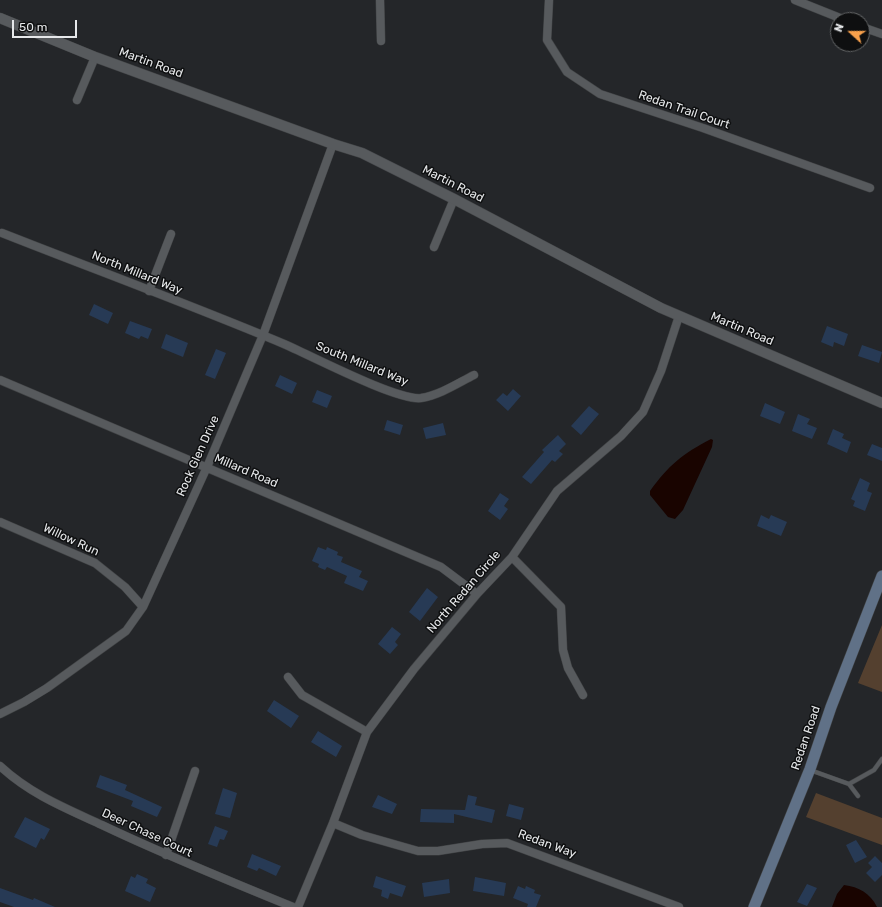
<!DOCTYPE html>
<style>
body{margin:0}
#map{position:relative;width:882px;height:907px;overflow:hidden;background:#242629;font-family:Rubik,sans-serif}
canvas{display:block}
.north{position:absolute;left:830px;top:12px;width:40px;height:40px;box-sizing:border-box;background:#0e0f10;border:1px solid #646667;border-radius:50%;rotate:291deg;font-size:11px;font-weight:700;line-height:16px;text-align:center;color:#e6e8ea}
.north::after{content:'';display:block;margin:auto;width:14px;height:18px;background:#f8a04b;clip-path:polygon(50% 0,100% 100%,50% 72%,0 100%)}
.scale{position:absolute;left:12px;top:20px;width:65px;height:18px;box-sizing:border-box;border:2px solid #e6e8ea;border-top:0;padding-left:5px;font-size:12px;line-height:14px;white-space:nowrap;color:#e6e8ea;-webkit-text-stroke:3px #0e0f10;paint-order:stroke}
</style>
<div id="map">
<canvas width="882" height="907"></canvas>
<div class="north">N</div>
<div class="scale">50 m</div>
</div>
<script>
const c = document.querySelector('canvas').getContext('2d');
c.lineJoin = 'round';
function fillPath(path, color) { c.fillStyle = color; c.fill(path, 'evenodd'); }
function stroke(path, color, width, dash) { c.strokeStyle = color; c.lineWidth = width; c.lineCap = dash ? 'butt' : 'round'; c.setLineDash(dash || []); c.stroke(path); }
function drawText(font, color, halo, rows, align = 'center') {
  c.font = font + ' Rubik,sans-serif'; c.lineWidth = 3; c.setLineDash([]); c.textBaseline = 'middle'; c.strokeStyle = halo; c.fillStyle = color; for (const [text, x, y, turn = 0] of rows) {
    c.save(); c.translate(x, y); c.rotate((+turn || 0) * Math.PI / 180); c.textAlign = isNaN(turn) ? turn : align; if (halo) c.strokeText(text, 0, 0); c.fillText(text, 0, 0); c.restore();
  }
}
fillPath(new Path2D(`
 M882,625V692L858,683Z
 M816,793L882,818V845L806,817Z`), '#54402f');
fillPath(new Path2D(`
 M711,439L713,440L712,447L683,510L675,519L668,517L650,495V491C669,465 682,454 711,439Z
 M844,885C859,887 870,893 877,907H832L837,894Z`), '#190400');
fillPath(new Path2D(`
 M94,304L113,313L108,324L89,315Z
 M130,321L152,329L148,339L141,336L139,339L125,333Z
 M827,326L848,334L844,346L834,342L833,347L821,342Z
 M166,334L188,343L183,357L161,348Z
 M862,345L882,352L879,363L858,356Z
 M216,349L226,353L215,379L205,375Z
 M280,375L297,383L292,394L275,386Z
 M513,389L521,396L508,411L496,400L503,393L507,396Z
 M317,390L332,396L327,408L312,402Z
 M765,403L785,412L780,424L760,416Z
 M589,406L599,414L581,435L571,426Z
 M798,414L810,419L807,424L817,428L812,439L792,431Z
 M387,420L403,425L400,435L384,430Z
 M443,423L446,435L426,439L423,428Z
 M833,429L844,434L842,438L851,442L847,453L827,444Z
 M558,435L566,444L559,451L563,454L555,462L552,460L531,484L522,477L544,452L542,450Z
 M872,444L882,448V461L867,455Z
 M860,478L870,483L867,491L872,493L865,511L853,506L855,501L851,499Z
 M500,493L509,499L504,506L508,509L500,520L488,511Z
 M761,515L769,519L771,515L787,522L781,536L757,526Z
 M318,547L326,550L327,547L338,552L337,555L343,557L341,562L362,571L359,577L368,581L363,591L344,583L347,576L327,567L325,570L318,567L319,564L312,561Z
 M427,588L438,597L420,621L409,612Z
 M392,627L401,634L395,642L398,645L390,654L378,644Z
 M274,700L299,716L291,728L267,711Z
 M318,731L342,746L336,757L311,742Z
 M100,775L127,785L125,790L162,807L157,817L131,806L133,801L96,787Z
 M223,788L237,793L230,818L215,814Z
 M378,795L397,804L392,814L372,807Z
 M468,795L477,797L475,805L495,810L492,823L454,814V823L420,822L421,809L465,810Z
 M509,804L524,808L521,820L506,816Z
 M25,817L50,829L44,840L41,838L36,848L14,837Z
 M215,826L228,831L224,840L220,839L217,847L208,844Z
 M856,840L867,857L855,863L846,845Z
 M252,854L281,866L276,876L259,868L257,871L247,867Z
 M875,856L882,863V875L875,882L866,873L872,867L868,863Z
 M137,874L148,879L146,883L156,888L150,902L125,891L131,876L135,878Z
 M376,876L406,886L402,897L390,893L388,899L381,896L382,890L373,887Z
 M475,877L506,883L504,896L473,891Z
 M449,879L450,893L424,897L422,883Z
 M807,884L817,888L807,906L797,902Z
 M518,886L525,889L526,886L535,890L534,893L541,895L536,907H527L528,904L513,898Z
 M0,888L33,900L34,898L55,907H14L0,902Z`), '#273a55');
const service = new Path2D(`
 M810,770L849,784L858,796
 M849,784L874,770L882,759`);
const minor = new Path2D(`
 M380,0L381,41
 M549,0L547,40L567,72L600,94L703,128L870,188
 M795,0L845,20
 M862,27L882,34
 M77,100L95,57
 M2,233C96,270 191,305 284,344C310,355 397,401 421,398C440,395 458,383 474,375
 M434,247L454,199
 M149,291L171,234
 M0,380L441,567L477,594
 M0,522L95,563L125,587L143,607
 M512,557L561,607L563,650L568,668L583,695
 M288,677L302,695L367,732
 M0,714L24,702L47,688L126,631L143,607L207,467L263,335L333,144
 M0,766C30,794 65,808 102,825C165,855 229,881 293,907
 M333,823L362,835L418,851H438L482,844L507,843L679,907
 M166,855L195,771
 M298,907L333,823L367,732L414,669L477,594L512,557L557,491L621,436L643,412L661,371L679,316`);
const tertiary = new Path2D(`
 M0,18L95,57L333,144L362,153L454,199L661,308L882,403`);
const secondary = new Path2D(`
 M754,907L810,769L831,707L882,576`);
stroke(service, '#414345', 5);
stroke(minor, '#414345', 9);
stroke(tertiary, '#414345', 11);
stroke(secondary, '#414345', 12);
stroke(service, '#575a5d', 4);
stroke(minor, '#575a5d', 8);
stroke(tertiary, '#575a5d', 10);
stroke(secondary, '#607187', 11);
drawText('12px', '#e6e8ea', '#0e0f10', [
 ["Martin Road",151,63,20],
 ["Redan Trail Court",684,110,19],
 ["Martin Road",453,184,27],
 ["North Millard Way",137,273,22],
 ["Martin Road",742,329,23],
 ["South Millard Way",362,364,22],
 ["Rock Glen Drive",198,456,-66],
 ["Millard Road",246,471,23],
 ["Willow Run",71,540,25],
 ["North Redan Circle",464,592,-49],
 ["Redan Road",806,738,-71],
 ["Deer Chase Court",147,833,25],
 ["Redan Way",547,844,20]
]);
</script>
